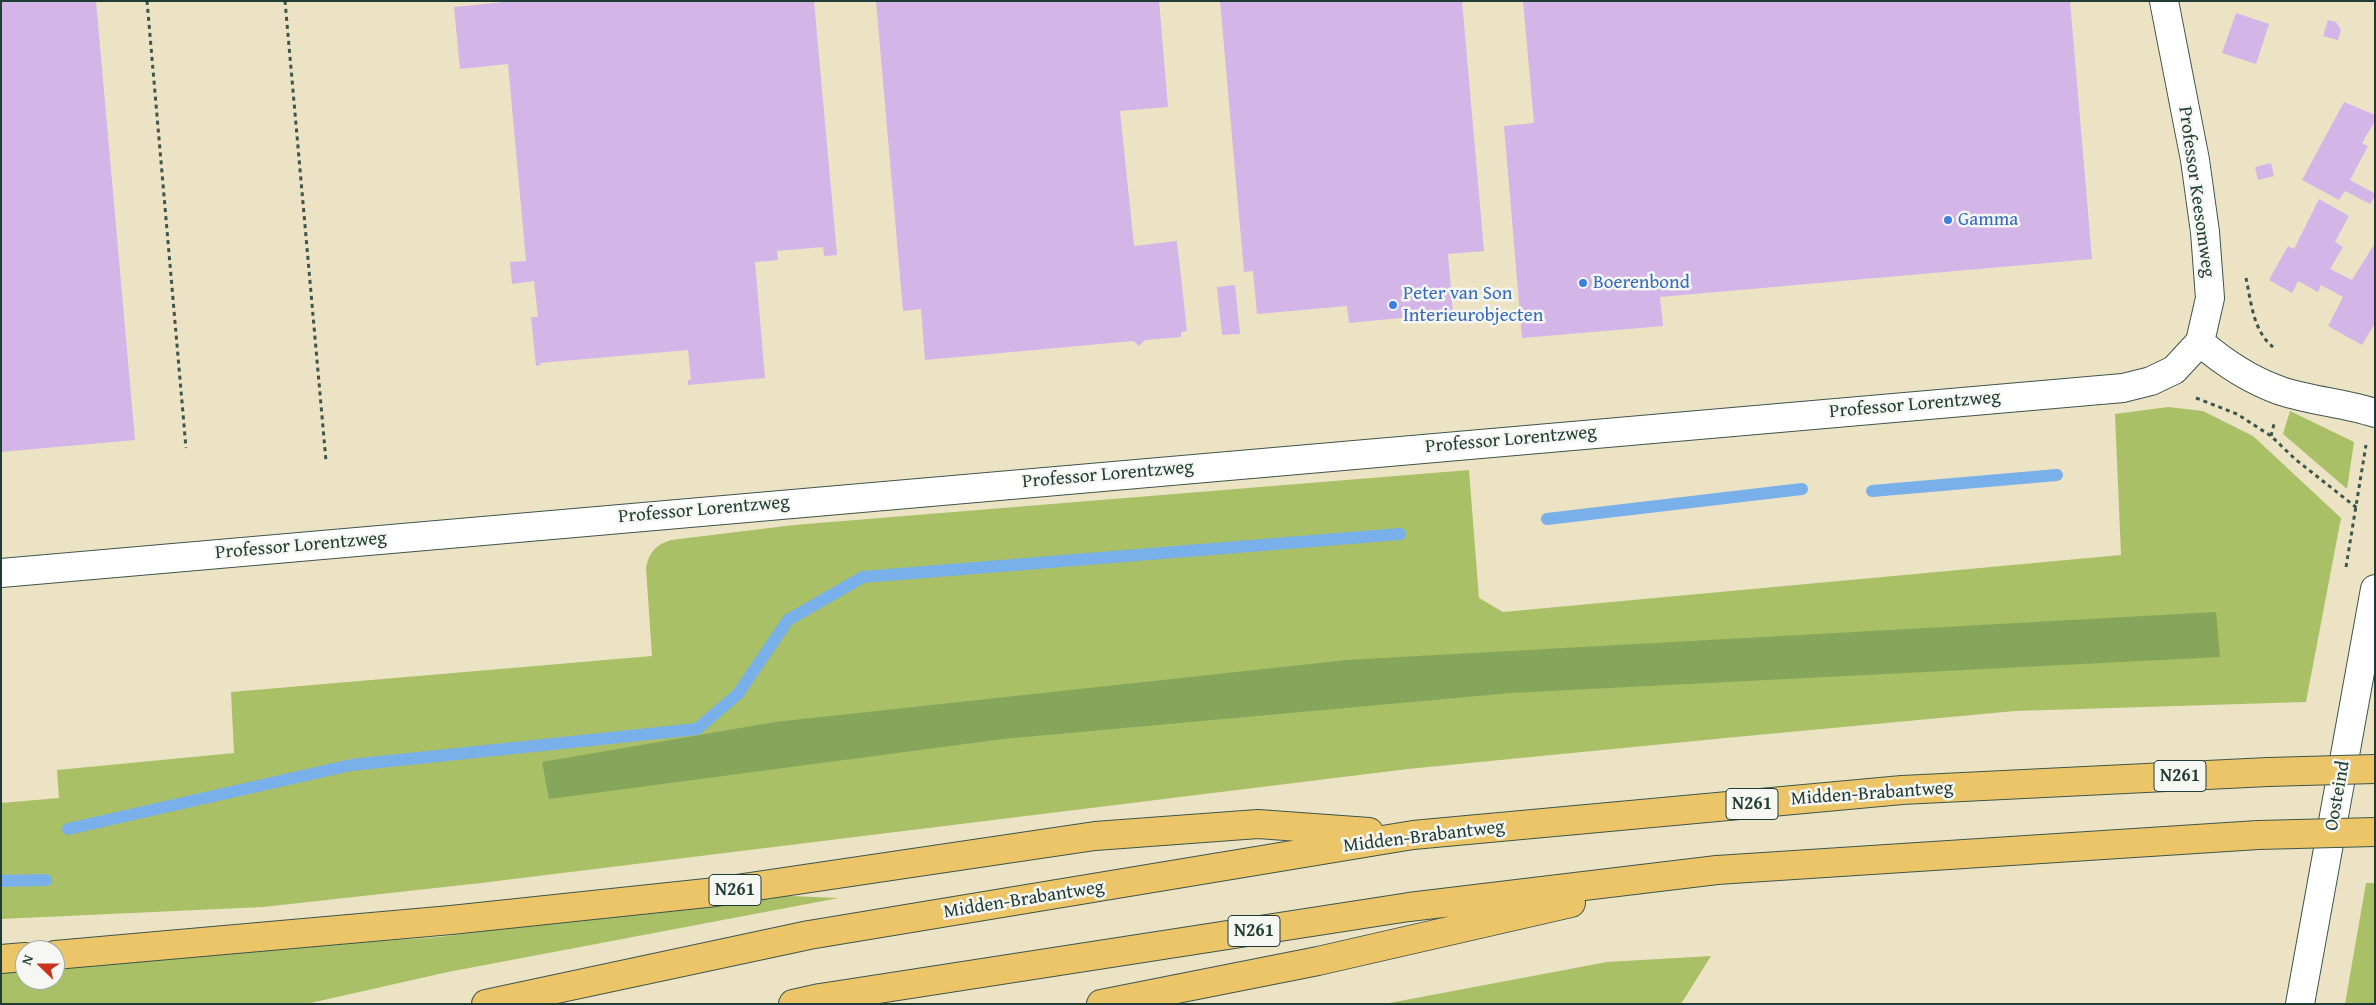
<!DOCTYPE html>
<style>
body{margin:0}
#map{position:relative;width:2376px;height:1005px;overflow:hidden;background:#ece3c5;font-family:"Gentium Book Plus",serif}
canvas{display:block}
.frame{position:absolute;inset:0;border:2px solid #1f3d34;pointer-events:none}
.north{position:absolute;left:15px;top:940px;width:50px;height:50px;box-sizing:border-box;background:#f6f6f2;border:1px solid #a0aca6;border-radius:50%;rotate:292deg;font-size:14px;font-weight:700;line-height:20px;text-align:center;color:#1f3d34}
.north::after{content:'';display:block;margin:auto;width:18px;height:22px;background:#c8321e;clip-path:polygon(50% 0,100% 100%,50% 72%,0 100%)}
</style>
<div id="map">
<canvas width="2376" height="1005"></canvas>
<div class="frame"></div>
<div class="north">N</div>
</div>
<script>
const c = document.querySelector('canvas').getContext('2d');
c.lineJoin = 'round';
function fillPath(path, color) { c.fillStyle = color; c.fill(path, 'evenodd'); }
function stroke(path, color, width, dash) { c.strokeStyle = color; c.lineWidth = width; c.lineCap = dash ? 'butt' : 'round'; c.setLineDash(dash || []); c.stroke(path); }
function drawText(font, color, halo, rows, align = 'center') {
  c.font = font + ' "Gentium Book Plus",serif'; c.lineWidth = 5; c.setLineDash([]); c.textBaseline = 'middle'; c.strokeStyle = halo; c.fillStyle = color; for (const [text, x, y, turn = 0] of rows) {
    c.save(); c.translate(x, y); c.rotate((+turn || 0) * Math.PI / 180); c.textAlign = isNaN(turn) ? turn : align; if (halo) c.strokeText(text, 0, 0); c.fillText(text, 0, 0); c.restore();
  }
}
fillPath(new Path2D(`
 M2168,407L2203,411L2253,436L2341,518L2306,702L2015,711L1736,737L1408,769L481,883L263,907L1,919V803L59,798L57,770L234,753L231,692L652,656L646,568C649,552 656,545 671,540L794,525L1469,470L1479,598L1503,612L2121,555L2115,414Z
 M2290,411L2354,442L2347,489L2283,434Z
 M2366,883H2375V1004H2345Z
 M766,895L839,898L448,972L306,1004H1V968L25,966V980H55V964L439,937Z
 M1711,956L1681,1004H1384L1607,962Z`), '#a9c066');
fillPath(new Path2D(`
 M2216,612L2220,657L1511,693L1003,739L549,799L542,762L775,722L1347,660Z`), '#86a65b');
stroke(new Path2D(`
 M1872,491L2057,475
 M1547,519L1802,489
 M68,829L351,765L697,729L738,694L788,620L863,577L1400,534
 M1,881L46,880`), '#7ab0e9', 12);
fillPath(new Path2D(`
 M1,1H96L135,440L1,452Z
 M514,1H814L837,255L824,256L823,247L777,251L778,260L755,262L765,378L688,385V380H691L688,350L540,363L541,365L536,366L531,317H538L534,281L512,284L510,262L526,261L508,64L460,69L454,7Z
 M876,1H1159L1168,107L1120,111L1134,246L1177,241L1187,331L1181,332V337L1145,340L1139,346L1133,341L925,360L921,309L903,311Z
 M1220,1H1462L1484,251L1448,254L1453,313L1349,323L1347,306L1257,314L1253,271L1244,272Z
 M1523,1H2070L2092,259L1660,297L1663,326L1522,338L1504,126L1534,123Z
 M2236,13L2269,24L2256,64L2222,53Z
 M2328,20L2336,22L2341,30L2338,40L2323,36Z
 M2344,102L2375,115V121L2362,143L2368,146L2350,180L2374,193L2375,196L2370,204L2345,191L2339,200L2302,180Z
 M2271,163L2274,176L2258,180L2255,167Z
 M2319,199L2349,216L2335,242L2343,247L2330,269L2352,280L2375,243V323L2362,345L2328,326L2343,297L2321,285L2318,292L2298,281L2292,293L2269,280L2288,246L2294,249Z
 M1235,285L1240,334L1222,335L1217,287Z`), '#d3b5e7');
const minor = new Path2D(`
 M1,573L2123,388L2151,381L2174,370L2200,342`);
const tertiary = new Path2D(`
 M2164,1L2195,160L2205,232L2210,298L2200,342C2224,363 2250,380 2281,391C2312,401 2344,403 2375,413
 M2300,1004L2375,589`);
const trunk = new Path2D(`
 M55,955L451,920L716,892L1095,836L1258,824L1369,832
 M1,959L25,957
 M486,1004L809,935L1413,835L1902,790L2268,772
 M793,1004L820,998L1409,907L1717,870L2258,835
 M1101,1004L1318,961L1571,903`);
stroke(minor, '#3e564a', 30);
stroke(tertiary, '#3e564a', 30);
stroke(trunk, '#3e564a', 30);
stroke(new Path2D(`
 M147,1L186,448
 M285,1L326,461
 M2246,278C2251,301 2253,331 2273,347
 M2196,398L2237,414L2271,436L2295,459L2357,508
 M2271,436L2274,424
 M2346,567L2366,445`), '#3e564a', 3, [4, 4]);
stroke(minor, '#fff', 28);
stroke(tertiary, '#fff', 28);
stroke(trunk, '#edc569', 28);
const trunkBridge = new Path2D(`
 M2268,772L2375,769
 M2258,835L2375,832`);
stroke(trunkBridge, '#3e564a', 30, []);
stroke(trunkBridge, '#edc569', 28);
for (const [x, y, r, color] of [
 [1948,220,5,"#3f7fe0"],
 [1583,283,5,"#3f7fe0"],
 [1393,305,5,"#3f7fe0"]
]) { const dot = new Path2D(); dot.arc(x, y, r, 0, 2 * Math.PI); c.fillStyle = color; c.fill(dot); stroke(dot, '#f6f6f2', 2); }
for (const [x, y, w] of [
 [2180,776,52],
 [1752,804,52],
 [735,890,52],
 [1254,931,52]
]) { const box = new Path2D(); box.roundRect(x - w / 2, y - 15.5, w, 31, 4); c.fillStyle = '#f6f6f2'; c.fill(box); stroke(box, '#1f3d34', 1); }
drawText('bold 18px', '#1f3d34', null, [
 ["N261",2180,776],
 ["N261",1752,804],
 ["N261",735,890],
 ["N261",1254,931]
]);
drawText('19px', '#1f3d34', '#f6f6f2', [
 ["Professor Keesomweg",2196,192,82],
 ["Professor Lorentzweg",1915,405,-5],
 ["Professor Lorentzweg",1511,440,-5],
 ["Professor Lorentzweg",1108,475,-5],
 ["Professor Lorentzweg",704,510,-5],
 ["Professor Lorentzweg",301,546,-5],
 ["Midden-Brabantweg",1872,794,-4],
 ["Oosteind",2338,796,-80],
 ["Midden-Brabantweg",1424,837,-7],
 ["Midden-Brabantweg",1024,900,-9]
]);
drawText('19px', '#366cbe', '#f6f6f2', [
 ["Gamma",1958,220],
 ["Boerenbond",1593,283],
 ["Peter van Son",1403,294],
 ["Interieurobjecten",1403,316]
], 'left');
</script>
